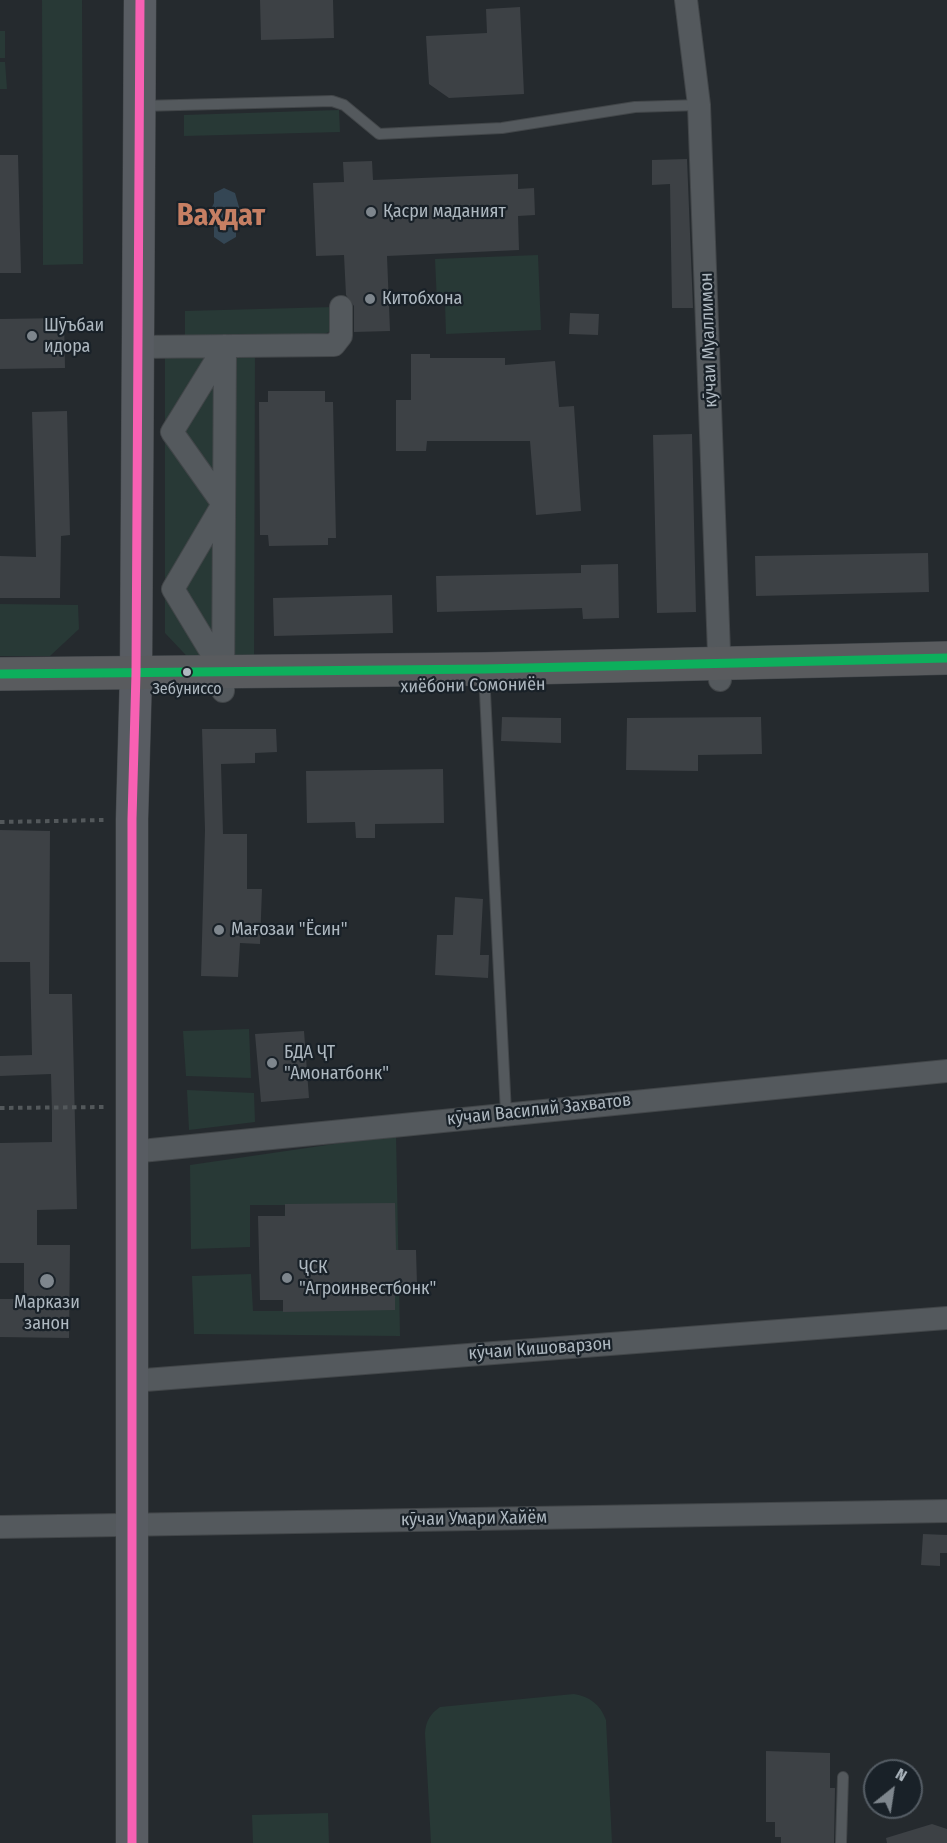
<!DOCTYPE html>
<meta charset="utf-8">
<style>
body{margin:0}
#map{position:relative;width:947px;height:1843px;overflow:hidden;background:#252a2e;font-family:"Fira Sans Condensed",sans-serif}
canvas{display:block}
.north{position:absolute;left:863px;top:1759px;width:60px;height:60px;box-sizing:border-box;background:#192128;border:2px solid #555d65;border-radius:50%;rotate:30deg;font-size:16px;font-weight:700;line-height:24px;text-align:center;color:#aeb8c0}
.north::after{content:'';display:block;margin:auto;width:21px;height:27px;background:#7e868d;clip-path:polygon(50% 0,100% 100%,50% 72%,0 100%)}
</style>
<div id="map">
<canvas width="947" height="1843"></canvas>
<div class="north">N</div>
</div>
<script>
const c = document.querySelector('canvas').getContext('2d');
c.lineJoin = 'round';
function fillPath(path, color) { c.fillStyle = color; c.fill(path, 'evenodd'); }
function stroke(path, color, width, dash) { c.strokeStyle = color; c.lineWidth = width; c.lineCap = dash ? 'butt' : 'round'; c.setLineDash(dash || []); c.stroke(path); }
function drawText(font, color, halo, rows, align = 'center') {
  c.font = font + ' "Fira Sans Condensed",sans-serif'; c.lineWidth = 4.5; c.setLineDash([]); c.textBaseline = 'middle'; c.strokeStyle = halo; c.fillStyle = color; for (const [text, x, y, turn = 0] of rows) {
    c.save(); c.translate(x, y); c.rotate((+turn || 0) * Math.PI / 180); c.textAlign = isNaN(turn) ? turn : align; if (halo) c.strokeText(text, 0, 0); c.fillText(text, 0, 0); c.restore();
  }
}
fillPath(new Path2D(`
 M42,0H82L83,264L43,265Z
 M0,31H5V58H0Z
 M0,62H5L7,89H0Z
 M339,110L340,132L184,136V115Z
 M538,255L541,330L446,334L445,303H437L435,259Z
 M334,307L335,329L312,340L185,341V311Z
 M255,348L254,671L199,669L165,633V349Z
 M0,604L78,605L79,629L50,656H0Z
 M249,1029L251,1078L186,1076L183,1031Z
 M187,1090L254,1093L255,1122L189,1130Z
 M396,1135L400,1336L194,1334L192,1276L251,1274L253,1311H283L285,1205H250V1247L191,1249L190,1165Z
 M574,1694C590,1697 600,1704 606,1720L612,1843H431L425,1733C426,1721 430,1714 440,1707Z
 M328,1813L329,1843H253L252,1815Z`), '#283936');
fillPath(new Path2D(`
 M224,188L235,193L241,214L236,226V237L224,244L214,237V228L208,215L214,203V193Z`), '#344654');
fillPath(new Path2D(`
 M260,0H333L334,38L261,40Z
 M520,7L524,94L449,98L429,84L426,36L487,33L486,9Z
 M0,155H18L21,273H0Z
 M687,159L693,308H672L670,184L652,185V160Z
 M372,161L373,180L518,174V189L534,188L535,215L518,216L519,250L387,256L390,331L354,332V306L346,295L344,255L316,256L313,183L344,182L343,162Z
 M570,313L599,314L598,335L569,334Z
 M64,318L65,368L0,369V319Z
 M411,354H430V358H505V365L555,361L559,407L574,406L581,511L536,515L530,441H427L426,451H396V400H411Z
 M268,391H325V402H333L336,538H328V545L269,546L268,535H260L259,402H268Z
 M67,411L70,535L61,536L60,598H0V556L36,557L32,412Z
 M692,434L696,612L657,613L653,435Z
 M928,553L929,592L756,596L755,556Z
 M618,564L619,618L583,619L582,608L437,612L436,576L581,573V565Z
 M392,595L393,633L274,636L273,598Z
 M502,717L561,718V743L501,741Z
 M761,717L762,754L698,755V771L626,770L627,718Z
 M202,729H276L277,752L255,753V763L221,764L223,834H247V889H262L260,944L240,943L238,977L201,976L205,830Z
 M443,769L444,823L375,824V838H356L355,822L307,823L306,771Z
 M0,830L50,831L49,994H72L77,1209L37,1210V1245H70L69,1338L0,1337V1299H24V1263H0V1143L52,1142V1114L51,1074L0,1076V1056L32,1055L30,962H0Z
 M455,897L483,899L480,955H489L488,978L435,975L437,935H453Z
 M304,1031L309,1098L261,1102L255,1034Z
 M395,1203L396,1250H416L417,1285H395V1310L283,1312V1300H260L258,1216H285V1204Z
 M923,1534L947,1535V1553H940V1566L921,1565Z
 M766,1751L830,1753V1788H835L834,1843H781V1837H775V1822H766Z
 M932,1824L947,1829V1843H887L886,1838Z`), '#3d4145');
const lane = new Path2D(`
 M141,106L332,101L344,105L379,134L502,128L635,107L699,105
 M484,673L506,1113
 M841,1843L843,1777`);
const street = new Path2D(`
 M686,0L699,105L720,680
 M137,347L334,345L341,336V307
 M222,670L173,589L223,504L172,432L225,346
 M223,691L225,348
 M131,1152L947,1071
 M132,1381L947,1318
 M0,1527L947,1511`);
const secondary = new Path2D(`
 M132,1843V819L136,673L140,0`);
const highway = new Path2D(`
 M0,674L484,669L947,658`);
stroke(lane, '#424649', 12);
stroke(street, '#424649', 24);
stroke(secondary, '#424649', 33);
stroke(highway, '#41464a', 34);
stroke(new Path2D(`
 M0,822L105,820
 M0,1108L106,1107`), '#53585b', 4, [4.5, 4.5]);
stroke(lane, '#54595d', 10);
stroke(street, '#54595d', 22);
stroke(secondary, '#585c62', 32);
stroke(highway, '#595b5e', 33);
stroke(new Path2D(`
 M0,674L484,669L947,658`), '#0daf5c', 9);
stroke(new Path2D(`
 M132,1843V819L136,673L140,0`), '#f860b3', 9);
for (const [x, y, r, color] of [
 [371,212,6,"#7e868d"],
 [370,299,6,"#7e868d"],
 [32,336,6,"#7e868d"],
 [187,672,5,"#aeb8c0"],
 [219,930,6,"#7e868d"],
 [272,1063,6,"#7e868d"],
 [287,1278,6,"#7e868d"],
 [47,1281,8,"#7e868d"]
]) { const dot = new Path2D(); dot.arc(x, y, r, 0, 2 * Math.PI); c.fillStyle = color; c.fill(dot); stroke(dot, '#192128', 2); }
drawText('16px', '#aeb8c0', '#192128', [
 ["Зебуниссо",187,690]
]);
drawText('18px', '#aeb8c0', '#192128', [
 ["Қасри маданият",383,212],
 ["Китобхона",382,299],
 ["Шӯъбаи",44,326],
 ["идора",44,347],
 ["Мағозаи \"Ёсин\"",231,930],
 ["БДА ҶТ",284,1053],
 ["\"Амонатбонк\"",284,1074],
 ["ҶСК",299,1268],
 ["\"Агроинвестбонк\"",299,1289],
 ["Маркази",47,1303,"center"],
 ["занон",47,1324,"center"]
], 'left');
drawText('18px', '#aeb8c0', '#192128', [
 ["кӯчаи Муаллимон",709,340,-92],
 ["хиёбони Сомониён",473,686,-1],
 ["кӯчаи Василий Захватов",539,1110,-6],
 ["кӯчаи Кишоварзон",540,1349,-4],
 ["кӯчаи Умари Хайём",474,1519,-1]
]);
drawText('bold 30px', '#c67f63', '#192128', [
 ["Ваҳдат",221,217]
]);
</script>
